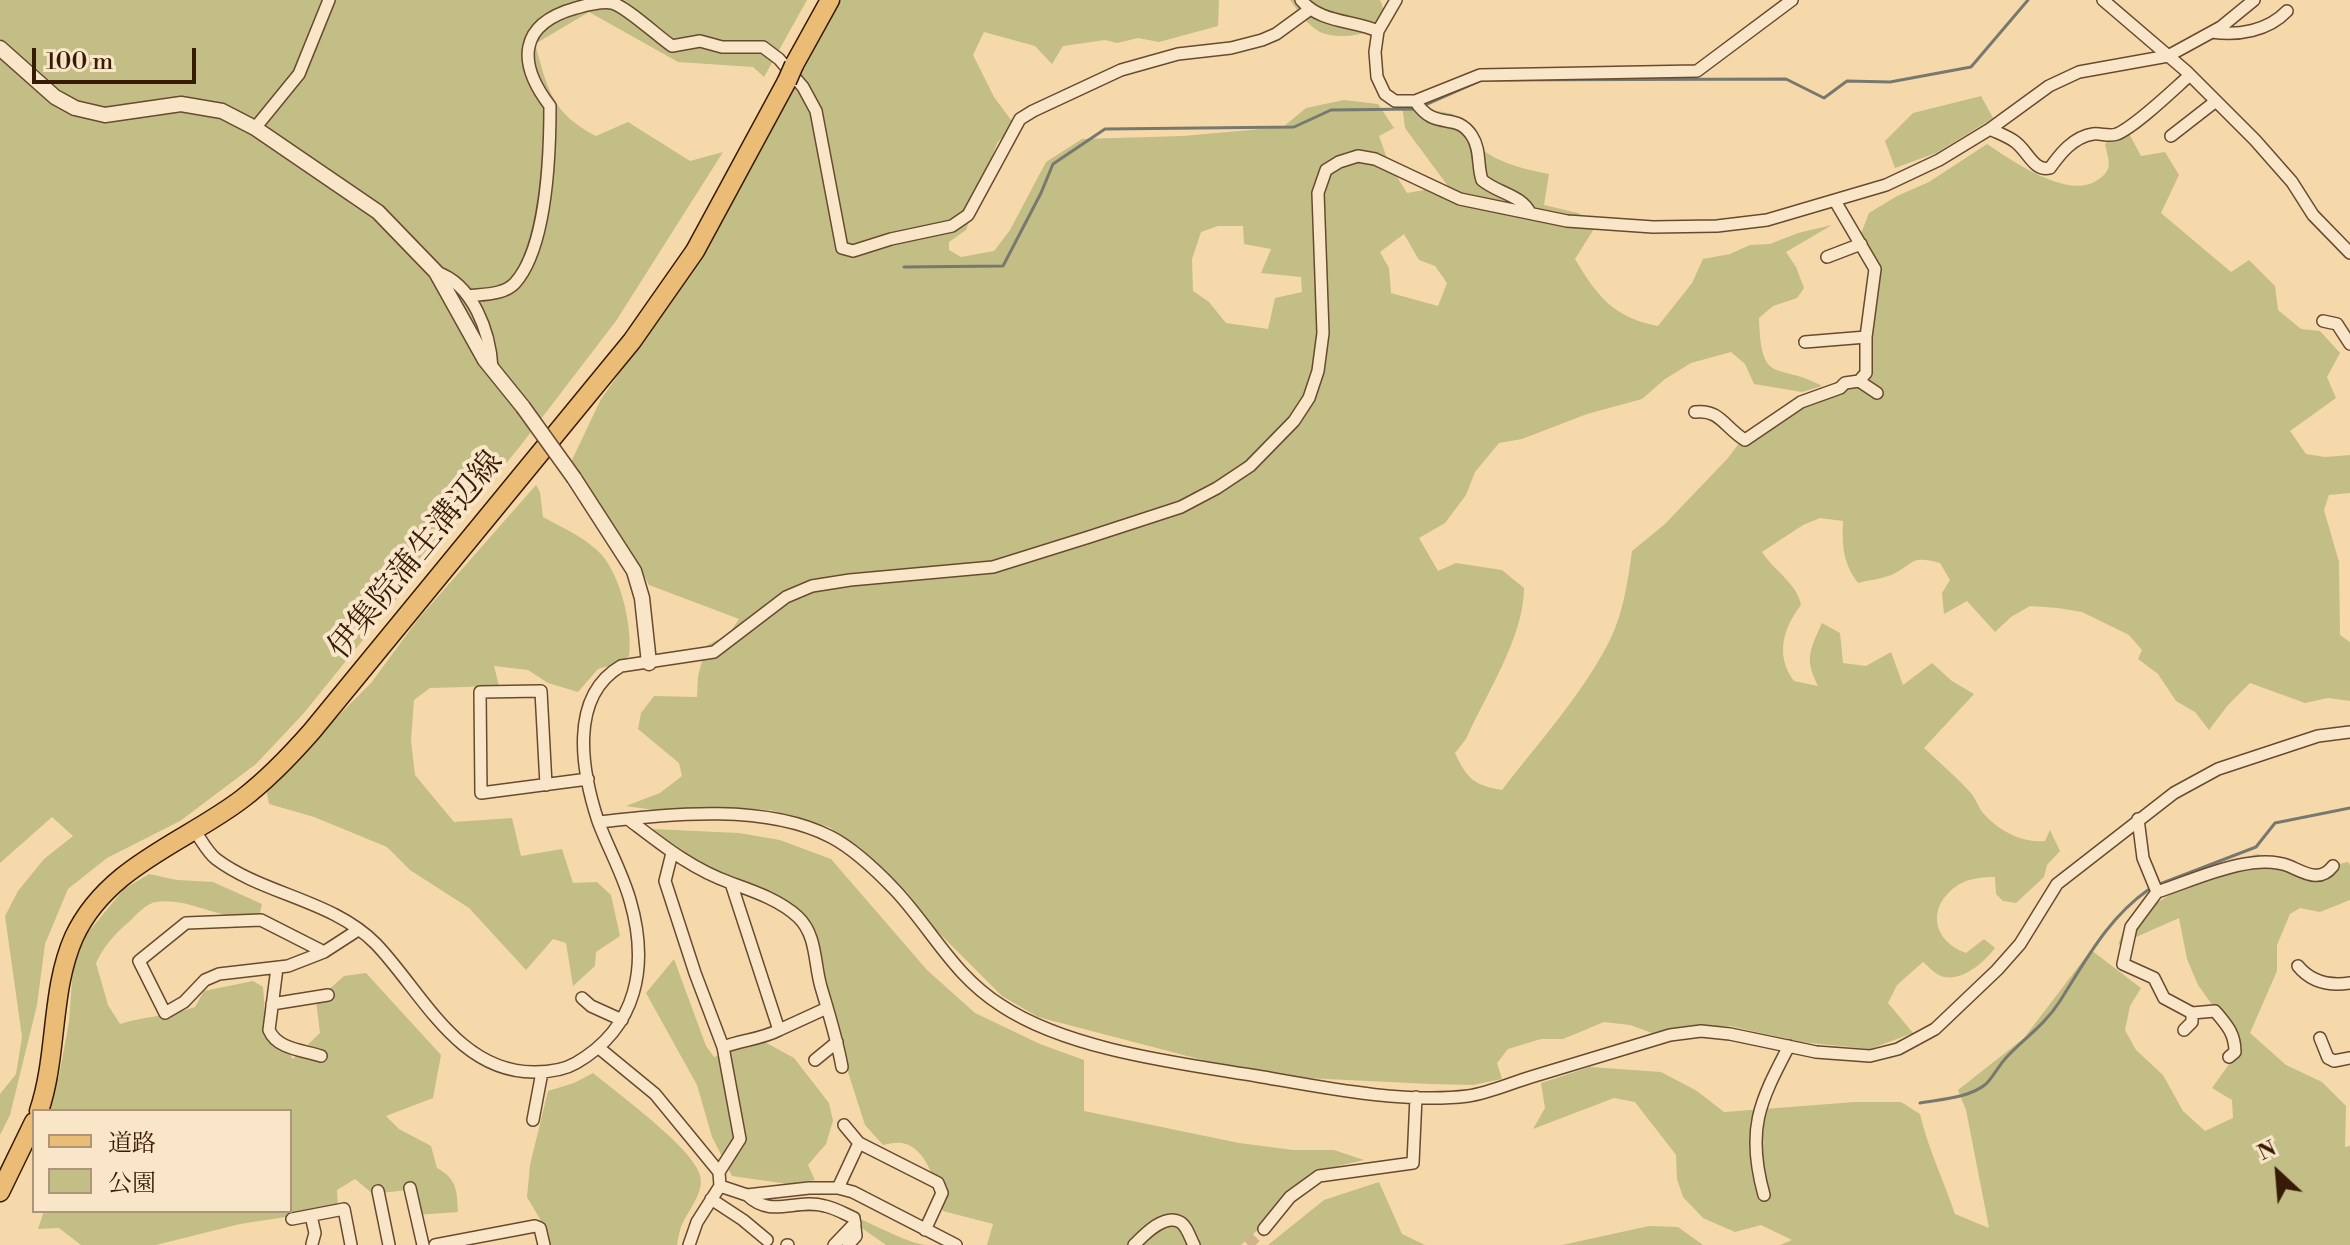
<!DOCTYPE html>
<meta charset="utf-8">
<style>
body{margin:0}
#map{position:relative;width:2350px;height:1245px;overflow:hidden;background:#f6d9aa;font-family:"Libre Bodoni","Noto Serif JP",serif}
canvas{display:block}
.legend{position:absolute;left:32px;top:1109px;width:260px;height:104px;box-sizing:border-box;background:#f9e6c8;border:2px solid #ac957b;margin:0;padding:10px 14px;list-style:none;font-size:24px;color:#381b07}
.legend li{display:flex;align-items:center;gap:16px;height:40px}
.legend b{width:40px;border:2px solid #ac957b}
.north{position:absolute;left:2238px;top:1133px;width:80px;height:80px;-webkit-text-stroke:6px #f9e6c8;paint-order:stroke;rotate:334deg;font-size:22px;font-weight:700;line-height:32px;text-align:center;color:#381b07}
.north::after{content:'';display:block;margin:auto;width:28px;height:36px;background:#381b07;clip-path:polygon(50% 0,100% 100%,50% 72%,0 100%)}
.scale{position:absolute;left:32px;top:48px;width:164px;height:36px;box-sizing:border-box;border:4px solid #381b07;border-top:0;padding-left:10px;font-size:24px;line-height:28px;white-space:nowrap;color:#381b07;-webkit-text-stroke:6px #f9e6c8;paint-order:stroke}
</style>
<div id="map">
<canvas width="2350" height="1245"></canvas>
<ul class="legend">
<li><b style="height:10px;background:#ebbc75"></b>道路</li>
<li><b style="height:22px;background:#c2be85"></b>公園</li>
</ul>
<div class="north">N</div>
<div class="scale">100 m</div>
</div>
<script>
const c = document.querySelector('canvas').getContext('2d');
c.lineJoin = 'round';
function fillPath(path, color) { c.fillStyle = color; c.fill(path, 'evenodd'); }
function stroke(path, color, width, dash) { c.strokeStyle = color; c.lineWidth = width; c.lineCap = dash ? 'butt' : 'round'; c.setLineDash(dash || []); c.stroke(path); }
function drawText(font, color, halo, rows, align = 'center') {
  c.font = font + ' "Libre Bodoni","Noto Serif JP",serif'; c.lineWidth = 8; c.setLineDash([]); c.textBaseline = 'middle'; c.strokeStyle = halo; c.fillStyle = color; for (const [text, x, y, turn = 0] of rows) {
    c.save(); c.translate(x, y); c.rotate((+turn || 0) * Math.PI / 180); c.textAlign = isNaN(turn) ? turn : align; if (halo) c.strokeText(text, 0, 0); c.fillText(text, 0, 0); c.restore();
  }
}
fillPath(new Path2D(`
 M0,0H807L764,77L753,67L678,62L589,12L535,44C548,89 551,113 596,136L628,122L690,161L723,152L616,321L521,445L303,714L256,764L180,821L107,858L68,889L45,944L37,1005L10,1115L0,1135V1094L16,1074L22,1037L5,916L18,891L44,859L73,836L52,817L0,863Z
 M839,0H1219L1218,26L1159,42L1138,38L1117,43L1105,40L1063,46L1052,64L1035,46L984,32L973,55L994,97L1014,124L997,143L966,230L949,242V250L961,257L994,251L1010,230L1046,162L1082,139L1183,136L1283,127L1306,108L1344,100L1378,104L1394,128L1379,136L1389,164L1407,193L1448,186L1405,128L1402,104L1453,114C1474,155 1506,166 1549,174L1544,205L1578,213L1597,224L1575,259C1597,296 1614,318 1658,326L1692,283L1703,259L1730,254L1750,245L1770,244L1798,233L1832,225L1786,252L1796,267L1804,288L1797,298L1773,306L1759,318C1761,388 1777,361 1822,386L1802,392L1754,384L1745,364L1731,352L1691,363L1665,379L1642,399L1587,414L1522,439L1499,443L1475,472L1466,495L1445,523L1419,538L1438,571L1456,563L1502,570L1524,588C1524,637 1486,694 1466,739L1455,753C1467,779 1474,785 1502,790C1539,742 1582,695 1610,640C1623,613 1628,581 1632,551L1665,524L1728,458L1746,434L1850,382L1865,361L1877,285L1857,244L1869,213L1897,196L1929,182L1987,144C2012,161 2067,199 2096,181C2114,170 2109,162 2105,144L2125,126L2141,156L2165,152L2179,175L2161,213L2231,272L2249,260L2275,286L2278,310L2301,329L2320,331L2340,353L2327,377L2336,398L2290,431L2306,454L2325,457L2350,455V493L2329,495L2324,510L2339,562L2340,635L2350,642V701L2328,698L2305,703L2250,683L2228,705L2209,730L2195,712L2176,701L2158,674L2138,659L2142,650L2129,635L2082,612L2058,608L2030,606L2011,617L1995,632L1967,601L1944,614L1942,593L1950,580L1940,563C1909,554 1914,565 1891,575C1881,579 1869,580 1858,583C1843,563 1842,546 1843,521L1820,518L1803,525L1762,552C1774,571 1797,583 1801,605C1783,628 1775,656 1794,681L1818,686C1804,658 1810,650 1822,623L1840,633L1843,663L1866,666L1891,652L1903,685L1932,663L1952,681L1974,694L1924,748C1939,762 1955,776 1970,792C1976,798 1978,807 1983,813C1999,831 2022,843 2045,841L2050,830L2060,851L2047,865L2044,877L2016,903L2003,901L1996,894L1995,877C1983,877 1969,878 1958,885C1926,906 1932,941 1966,953L1984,939L1995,948C1984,963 1958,985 1939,975C1933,972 1928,966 1923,962L1897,985L1888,1003L1913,1033L1870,1049L1801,1042L1730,1026H1696L1652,1033L1630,1025L1604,1022L1563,1039H1541L1508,1049L1497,1063L1502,1079L1473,1085L1431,1084L1285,1077L1214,1063L1038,1017L1002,996L934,928L907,892L860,848L829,827L770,810L723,807L654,810L626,806L660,793L682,776L679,763L638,729L641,713L654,696L697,697L698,676L706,646L729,634L739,619L649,585L634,556L571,462L601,399L657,321L742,185L792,93ZM1218,226H1243L1244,244L1271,249L1261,273L1301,277L1302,292L1275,298L1268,329L1226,323L1209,302L1193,291L1192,259L1201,232ZM1404,234L1419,260L1435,266L1447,283L1438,306L1391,293L1389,268L1380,252Z
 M1290,0H1380C1397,34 1342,42 1320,32C1307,25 1298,11 1290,0Z
 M1981,96L1993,118L1936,153L1895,168L1885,141L1913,113Z
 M536,485L540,492L543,517C562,527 581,536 597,550C620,570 633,627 629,656L619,663L598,669L578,692L548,683L528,670L494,666L499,686L430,688L414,700L411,741L415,775L454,822L512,818L521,856L562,849L573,883L597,882L611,895L620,936L596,952L595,966L573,986L566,943L553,939L526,970L469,908L410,870L387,847L314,817L269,804L266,788L371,683L419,618Z
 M652,829L739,833L780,840L831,859L927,970L975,1013L1040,1044L1084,1060V1111L1239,1143L1293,1150H1334L1364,1160L1320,1170L1292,1187L1262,1226L1241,1245H987L993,1224L943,1211C937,1189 929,1148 902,1143C896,1142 888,1144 883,1145L865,1125L846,1066L818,943L798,911L766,890L705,866L679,850Z
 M2257,854L2289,862L2308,871L2348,862L2350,865V900L2320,912L2300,908L2290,914L2277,945V971L2250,1033L2286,1065L2322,1082L2346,1106L2345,1147L2350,1146V1245H1780L1792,1240L1761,1225L1735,1232L1703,1218L1683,1197L1677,1179L1676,1155L1635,1102L1614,1098L1533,1129L1545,1108L1541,1083L1590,1067L1661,1072L1697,1091L1724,1112L1855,1102H1901L1920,1114C1928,1149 1944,1181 1955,1214L1989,1228L1966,1110L1958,1090L2024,1038L2091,950L2141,988L2130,1006L2125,1030L2136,1050L2163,1075L2183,1111L2205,1131L2233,1118L2232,1100L2212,1088L2242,1046L2198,985L2187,959L2179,918L2118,945L2126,924L2181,887L2224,864Z
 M149,874L177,880L213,882L262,904L260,913C224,926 192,896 156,902C147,903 137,914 131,920C114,935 106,943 96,963L108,1005L120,1024C146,1016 169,1016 195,1007L204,991L253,981L263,987L267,1039L281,1041L293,1059L320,1033L316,1001L344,976L366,973L441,1055L433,1098L386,1116L399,1129L431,1146L437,1168C457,1179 457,1191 458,1212L416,1215L407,1190L373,1194L355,1179L337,1190L338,1209L240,1224L156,1245H81L59,1228L38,1229L44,1211H290V1111H42L59,1076L69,1022L73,967L80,942L124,889Z
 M674,959L706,1046L714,1057L763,1041L794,1058L829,1103L833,1121L826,1144L808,1165L815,1180L788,1184L732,1176L712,1137L697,1085L646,993Z
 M593,1073C616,1092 693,1148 700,1175C705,1193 687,1211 681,1227C679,1233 678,1239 677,1245H546L544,1226L527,1197L530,1165L548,1091L574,1083Z
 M1379,1182L1402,1234L1425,1245H1268L1324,1200Z
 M839,1212C869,1219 894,1239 925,1245H886Z
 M1649,1226L1678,1227L1703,1245H1562Z`), '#c2be85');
stroke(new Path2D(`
 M1423,106L1482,80L1786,79L1824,98L1847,81L1890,82L1971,67L2028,0
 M904,267L1003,266L1041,193L1053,164L1105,129L1294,127L1331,110L1415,109
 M2160,884L2256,847L2275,823L2350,808
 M1920,1103C1941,1099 1969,1098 1986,1084C1993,1077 1998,1067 2005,1059C2023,1039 2044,1026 2060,1001C2086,960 2108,918 2148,890`), '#77796f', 3);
stroke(new Path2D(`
 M1248,1245L1264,1229`), '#d0b389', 11, [11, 5.5]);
const minor = new Path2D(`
 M1301,0C1320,23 1353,20 1378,31
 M1396,0L1378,31L1375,52L1377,77L1385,94L1395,101H1415L1480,75L1697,71L1792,0
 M2103,0L2186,71L2255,140L2292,182L2313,215L2350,253
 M2212,32C2238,36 2268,31 2287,11
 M1415,101C1436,133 1455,110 1472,136C1481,150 1477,165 1482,180C1497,193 1522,195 1530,213
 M255,128L299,74L329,0
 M1990,129C1998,133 2007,136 2014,141C2027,149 2033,172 2050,168C2060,154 2073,137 2093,134C2101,133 2109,137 2117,134C2136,126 2173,90 2190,75
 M2171,136L2216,101
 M1835,201L1875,269L1866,337V373L1859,381L1877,393
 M1827,257L1861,244
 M436,272C473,284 490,332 492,368
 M468,296C483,294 504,295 515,283C547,247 550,153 550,106C517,63 518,24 576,8C587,5 600,1 612,3C624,5 660,38 672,46L700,41L722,47H763L779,59L803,87L816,111L842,248L853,251L891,239L952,226L968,215L1020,119L1033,111L1121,70L1178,54L1231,48L1262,40L1276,34L1309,10
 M2323,321L2337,324L2350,344
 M1805,342L1866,337
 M1695,412C1720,409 1724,427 1745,440L1801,402L1840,388L1845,383L1859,381
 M546,785L541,691L480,692L481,793L588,779
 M628,819C661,844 691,869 731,883L779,1030C762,1039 742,1040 723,1047L695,973L665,881L672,853
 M2138,819L2143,858L2157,892L2131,927L2123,964L2154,978L2164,998L2192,1013L2215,1011C2226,1024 2235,1033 2235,1052L2229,1057
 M599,822C671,814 765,803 831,837C854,849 878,872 896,891C933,931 953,975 1002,1006C1069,1050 1178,1063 1257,1076C1321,1087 1403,1104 1468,1096C1489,1093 1511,1083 1531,1077C1578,1063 1624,1049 1670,1035L1701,1031L1730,1034L1816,1052L1870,1056L1898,1049L1935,1029L1997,970L2020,944L2057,884L2174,793L2218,769L2318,736L2350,732
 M194,830C201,839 207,852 216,859C264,895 333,900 376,944C422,992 458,1073 535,1072C550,1072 564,1070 576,1063C638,1027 649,965 630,900C622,872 608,848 598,821C582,772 568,697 621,666L714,652L786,597L812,586L850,580L993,567L1089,537L1181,507L1217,488L1250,466L1294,421L1309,398L1318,371L1323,333L1318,193L1326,170L1339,162L1358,156L1375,159L1460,199L1567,221L1653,227L1717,226L1767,220L1886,185L1939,160L1990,129L2049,86L2079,72L2168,56L2221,27L2254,0
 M731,883C753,891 780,900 798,917C817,935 814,963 821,987C829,1014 837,1039 842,1067
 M2157,892C2192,881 2253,851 2289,866C2305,873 2320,883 2333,866
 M324,952L261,920L186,923L139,961L165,1013L184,1002L205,980L219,974L288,966L324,952L358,930
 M2298,966C2311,982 2330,986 2350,983
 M277,968L269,1030C277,1049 302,1050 321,1056
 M582,998L591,1006L622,1020
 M272,1004L328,995
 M779,1030L827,1008
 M2184,1030L2192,1022V1013
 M2320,1038L2328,1058L2334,1061L2350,1058
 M599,1048L655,1094L719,1172L720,1186L697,1222L689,1245
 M815,1060L837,1042
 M533,1120L542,1072
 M844,1125L859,1143L938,1183L942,1193L925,1230
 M719,1172L740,1139L723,1047
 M720,1186L747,1195L809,1188H838L853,1192L956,1245
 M410,1188L423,1245
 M838,1188L859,1143
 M378,1191L389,1245
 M747,1195C772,1219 795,1198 825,1206C835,1208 845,1214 854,1218L856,1236L848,1245
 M1764,1195C1746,1130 1759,1103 1789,1046
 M711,1199L743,1220L767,1240
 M311,1216L315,1233L312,1244
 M292,1219L344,1209L351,1245
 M1264,1229L1290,1197L1319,1176L1413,1163L1416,1097
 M435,1245L535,1226L540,1228L544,1245
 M787,1245H788
 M834,1245L855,1223
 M1134,1245C1143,1236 1164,1213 1180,1222C1187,1226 1190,1238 1194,1245`);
const tertiary = new Path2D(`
 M0,48L55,97L75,108L105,115L181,104L222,111L255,128L378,212L436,272L485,360L523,407
 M574,478L634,571L642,598L649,663`);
const primary = new Path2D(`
 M794,65L830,0
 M39,1111C58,1055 50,991 74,937C107,866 184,843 242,799C268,779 291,755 312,731L632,341L695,251L787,81
 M0,1192L34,1122`);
stroke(minor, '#684a30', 14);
stroke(tertiary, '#684a30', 17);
stroke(primary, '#381b07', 21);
stroke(minor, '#f9e6c8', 11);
stroke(tertiary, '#f9e6c8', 14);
stroke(primary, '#ebbc75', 18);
const tertiaryBridge = new Path2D(`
 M523,407L574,478`);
const primaryBridge = new Path2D(`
 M787,81L794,65`);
stroke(tertiaryBridge, '#684a30', 17, []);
stroke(primaryBridge, '#381b07', 21, []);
stroke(tertiaryBridge, '#f9e6c8', 14);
stroke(primaryBridge, '#ebbc75', 18);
drawText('32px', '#381b07', '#f9e6c8', [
 ["伊集院蒲生溝辺線",417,556,-51]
]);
</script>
